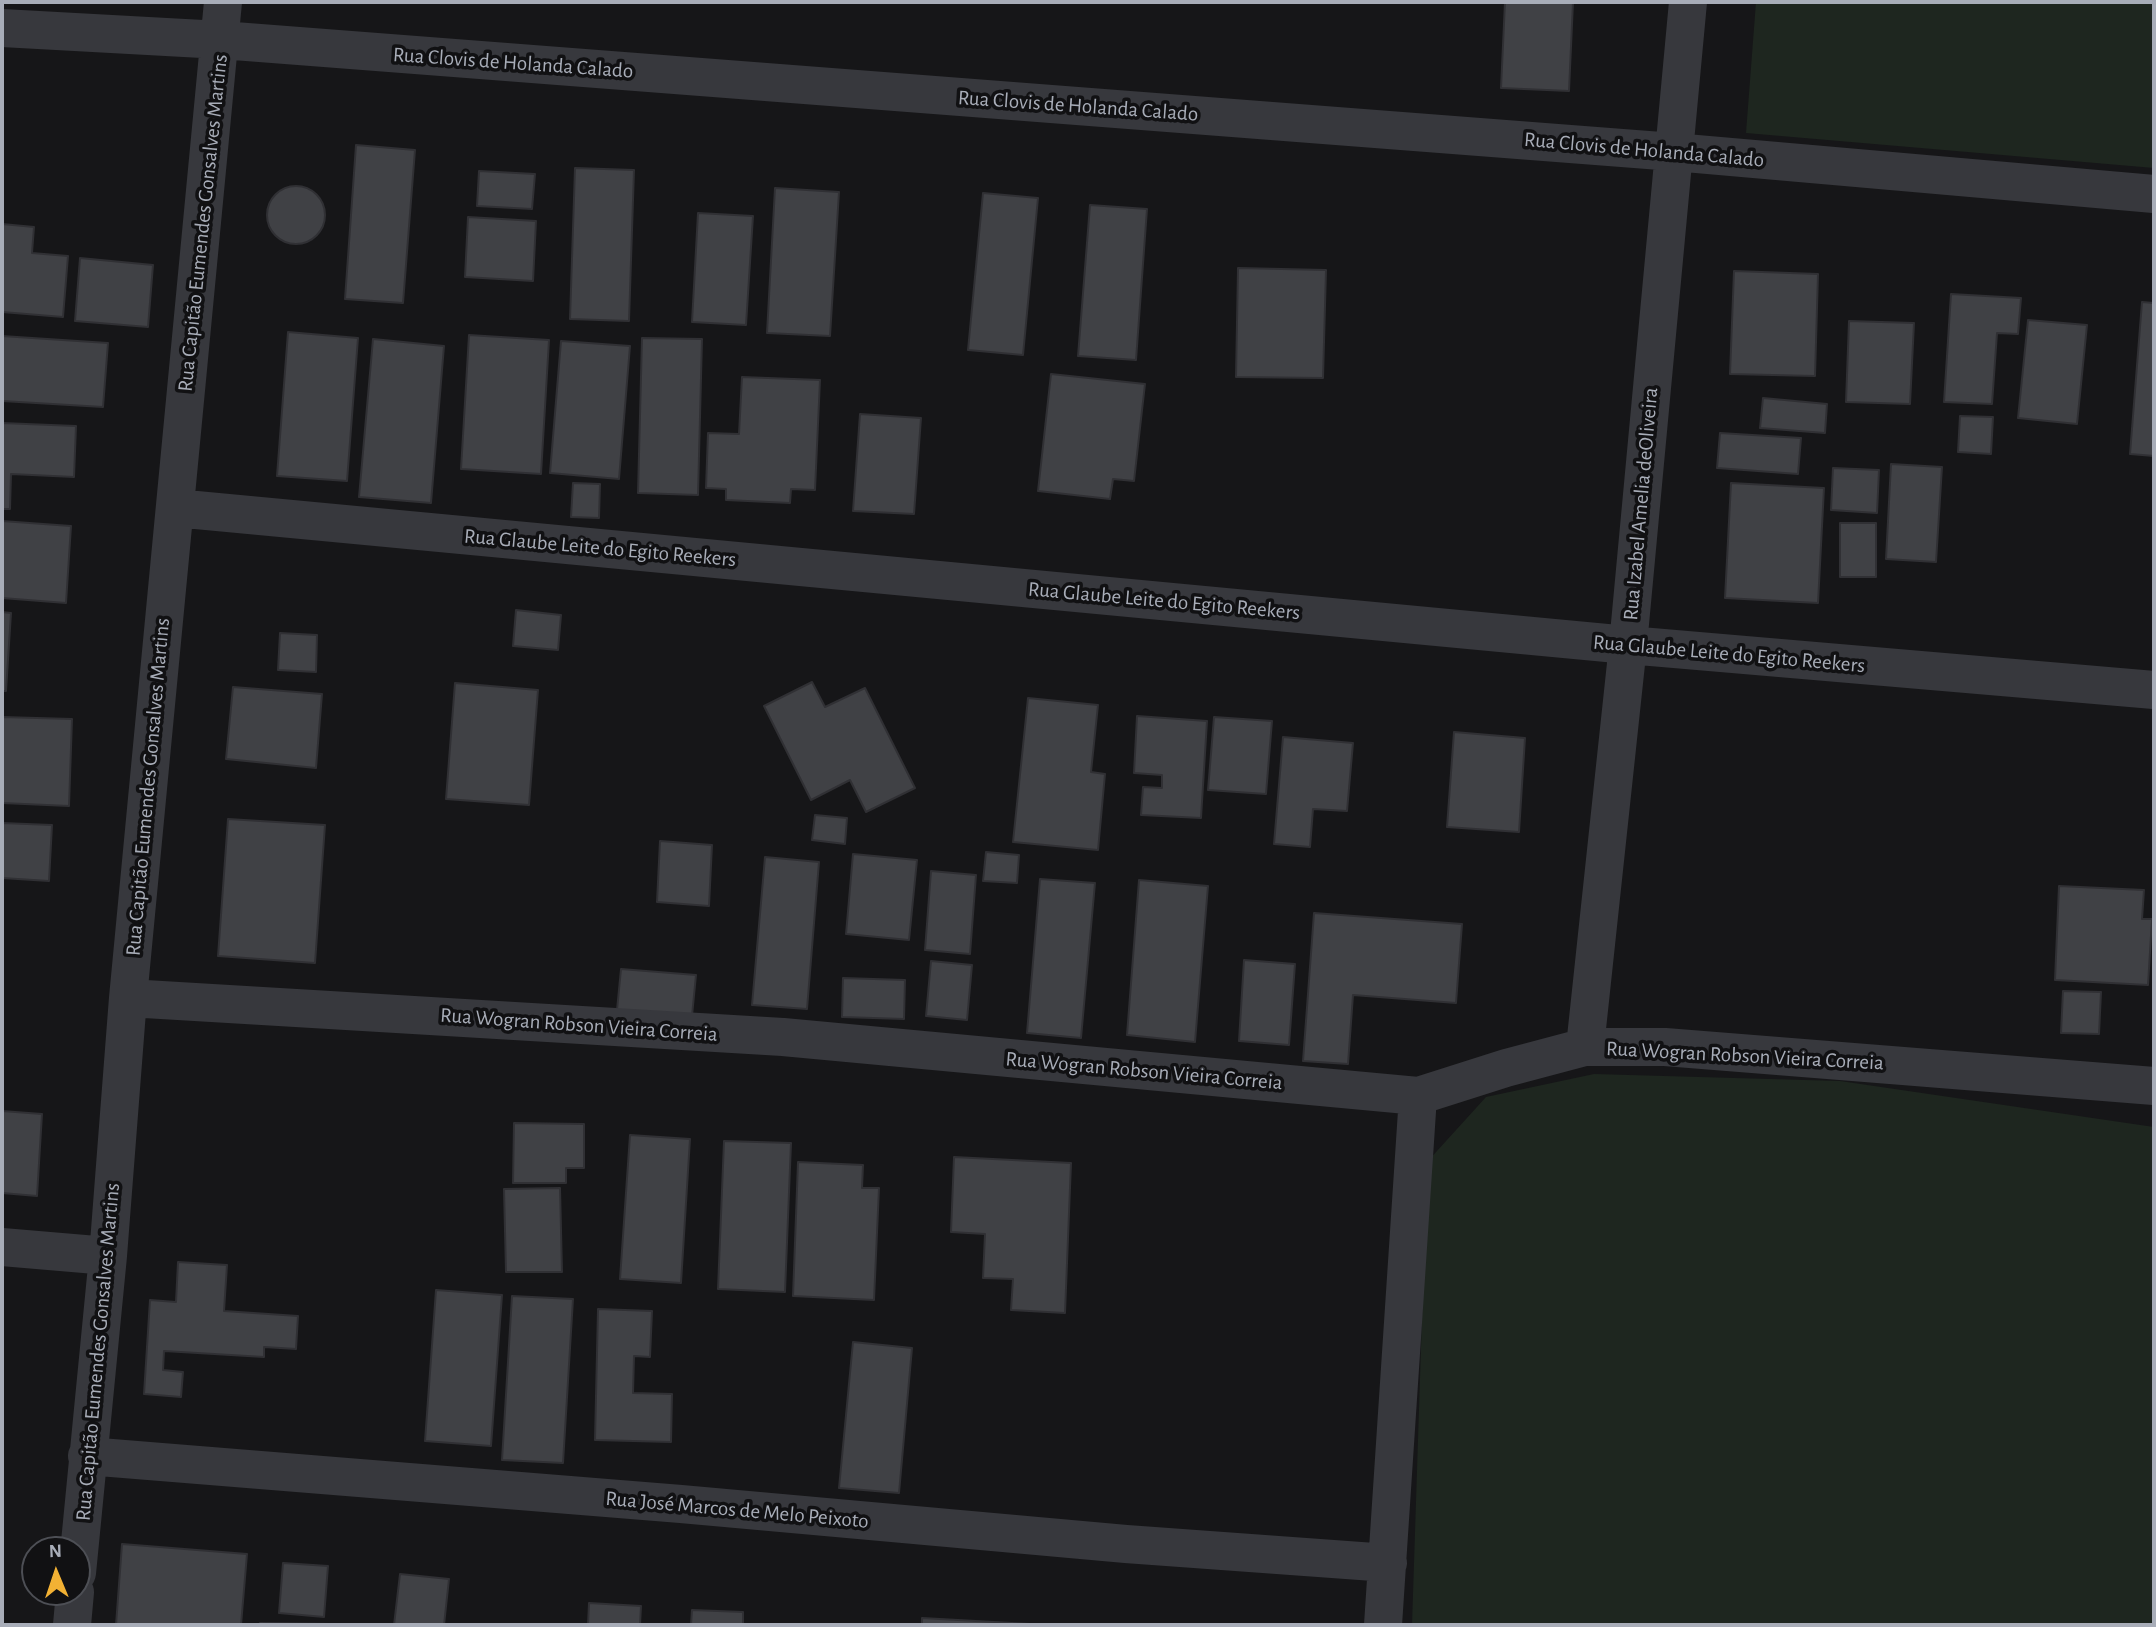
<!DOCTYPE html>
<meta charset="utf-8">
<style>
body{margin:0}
#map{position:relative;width:2156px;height:1627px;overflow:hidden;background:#161618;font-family:"Alegreya Sans",sans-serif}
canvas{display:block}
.frame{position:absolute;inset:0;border:4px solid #a8adb8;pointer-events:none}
.north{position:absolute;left:21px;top:1536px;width:70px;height:70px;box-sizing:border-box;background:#111113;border:2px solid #4d4f55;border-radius:50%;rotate:358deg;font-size:19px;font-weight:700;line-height:28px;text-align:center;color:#a8adb8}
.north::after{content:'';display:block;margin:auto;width:24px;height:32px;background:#f2b134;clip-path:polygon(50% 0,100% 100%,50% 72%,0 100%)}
</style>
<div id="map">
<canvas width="2156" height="1627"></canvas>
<div class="frame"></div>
<div class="north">N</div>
</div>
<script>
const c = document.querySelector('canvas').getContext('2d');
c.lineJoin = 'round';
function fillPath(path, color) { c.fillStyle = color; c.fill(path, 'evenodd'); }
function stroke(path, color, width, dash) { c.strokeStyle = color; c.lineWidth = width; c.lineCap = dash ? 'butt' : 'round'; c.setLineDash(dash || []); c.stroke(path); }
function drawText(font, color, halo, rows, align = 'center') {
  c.font = font + ' "Alegreya Sans",sans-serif'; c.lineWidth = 7; c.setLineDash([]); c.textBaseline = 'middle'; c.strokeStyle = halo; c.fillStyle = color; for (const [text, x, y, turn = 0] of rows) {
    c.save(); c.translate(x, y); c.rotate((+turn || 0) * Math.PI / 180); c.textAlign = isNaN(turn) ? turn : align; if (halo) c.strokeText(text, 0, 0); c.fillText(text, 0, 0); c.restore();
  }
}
fillPath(new Path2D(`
 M1756,2H2154V168L1746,133Z
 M1594,1074L1840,1081L2154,1127V1625H1412L1427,1162L1486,1097Z`), '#1e261f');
const building = new Path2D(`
 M1505,2H1573L1569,91L1501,88Z
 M356,145L415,150L403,303L345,299Z
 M575,168L634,170L629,321L570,319Z
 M479,171L535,174L532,209L477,206Z
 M267 215a29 29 0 1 1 58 0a29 29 0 1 1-58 0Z
 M775,188L839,192L830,336L767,333Z
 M983,193L1038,198L1023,355L968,350Z
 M1090,205L1147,209L1136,360L1078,356Z
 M698,213L753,216L746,325L692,322Z
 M468,217L536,221L533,281L465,277Z
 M2,224L34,227L32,253L68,256L63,317L2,312Z
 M80,258L153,265L148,327L75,321Z
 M1238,268L1326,270L1323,378L1236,377Z
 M1734,271L1818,274L1815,376L1730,374Z
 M1951,294L2021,298L2018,334L1997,333L1992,404L1944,402Z
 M2142,302L2154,303V456L2130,454Z
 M2028,320L2087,325L2077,424L2018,418Z
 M1849,321L1914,323L1910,404L1846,402Z
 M288,332L358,338L347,481L277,476Z
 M469,335L549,340L541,474L461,469Z
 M2,336L108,343L103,407L2,401Z
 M642,338L702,339L698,495L638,493Z
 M373,339L444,346L431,503L359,497Z
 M561,341L630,346L619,479L550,473Z
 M1051,374L1145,384L1134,481L1113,479L1110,499L1038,491Z
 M742,377L820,380L815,490L791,489L790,503L726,500V489L706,488L708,433L739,434Z
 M1763,398L1827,404L1825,433L1760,428Z
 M860,414L921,418L914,514L853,511Z
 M1960,416L1993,417L1991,454L1958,452Z
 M2,423L76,426L74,477L11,474L10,509H2Z
 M1720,433L1801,438L1798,474L1717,468Z
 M1891,464L1942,467L1936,562L1886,559Z
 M1833,468L1879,470L1877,513L1831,510Z
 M573,483L600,484L599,518L571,517Z
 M1731,483L1824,488L1818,603L1725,598Z
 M2,521L71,526L66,603L2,598Z
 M1840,523H1876V577H1840Z
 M516,610L561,615L558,650L513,646Z
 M2,612L11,613L6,691H2Z
 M280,633L317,635L316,672L278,670Z
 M812,682L825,707L865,688L915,788L866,812L850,780L811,800L764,706Z
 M455,683L538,690L529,805L446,799Z
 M233,687L322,694L316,768L226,759Z
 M1028,698L1098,705L1091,772L1105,774L1098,850L1013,842Z
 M1137,716L1207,721L1201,818L1141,815L1143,787L1162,788V775L1134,773Z
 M2,717L72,719L69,806L2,803Z
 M1214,717L1272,721L1266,794L1208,790Z
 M1454,732L1525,738L1519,832L1447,827Z
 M1283,737L1353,743L1347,811L1313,809L1310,847L1274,844Z
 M815,815L847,818L845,844L812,840Z
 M228,819L325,825L315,963L218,956Z
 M2,823L52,825L49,881L2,878Z
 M660,841L712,845L709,906L657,902Z
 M986,852L1019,855L1017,883L983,881Z
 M853,854L917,860L909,940L846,934Z
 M765,857L819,862L807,1009L752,1005Z
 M931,871L976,875L970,954L925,950Z
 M1040,879L1095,883L1081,1038L1027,1033Z
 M1139,880L1208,886L1195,1042L1127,1035Z
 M2059,886L2144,890L2142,919H2152L2148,985L2055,980Z
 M1314,913L1462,924L1456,1003L1353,995L1348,1064L1303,1061Z
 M1244,960L1295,964L1289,1045L1239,1041Z
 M931,961L972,965L967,1020L926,1016Z
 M621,969L696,975L692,1016L617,1010Z
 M843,978L905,980L904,1019L842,1017Z
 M2063,991L2101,992L2099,1034L2061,1033Z
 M2,1111L42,1114L37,1196L2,1193Z
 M514,1123L584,1124V1168H566V1183H513Z
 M630,1135L690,1139L681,1283L620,1279Z
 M724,1141L791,1143L785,1292L718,1289Z
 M954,1157L1071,1163L1065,1313L1011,1310L1013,1279L983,1278L985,1234L951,1232Z
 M798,1162L863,1165L862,1188H879L874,1300L793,1296Z
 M560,1188L562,1272H506L504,1189Z
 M178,1262L227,1265L224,1311L298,1316L296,1349L264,1347V1357L164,1351L163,1370L183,1372L181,1397L144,1394L150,1300L176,1302Z
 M436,1290L502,1295L491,1446L425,1441Z
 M512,1296L573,1299L563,1463L502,1460Z
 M598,1309L652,1311L650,1357L634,1356L633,1393L672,1394L671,1442L595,1440Z
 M853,1342L912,1348L899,1493L839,1488Z
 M122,1544L247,1554L241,1625H116Z
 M283,1563L328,1566L324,1617L279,1613Z
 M400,1574L449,1579L444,1625H394Z
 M589,1603L641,1606L640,1625H588Z
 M692,1610L743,1612V1625H691Z
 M922,1618L1048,1625H922Z
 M260,1623L332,1624V1625H260Z`);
fillPath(building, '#404145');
stroke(building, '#303034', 2);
stroke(new Path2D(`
 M2,28L221,40L1674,152L2154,194
 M175,508L1628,645L2154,690
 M128,998L783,1037L1418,1096L1506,1068L1585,1047H1665L2154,1086
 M1585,1047L1628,645L1688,2
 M2,1247L108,1256
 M87,1456L681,1504L1126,1544L1388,1563
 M77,1573L108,1256L128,998L223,2
 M72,1625L75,1592
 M1383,1625L1418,1096`), '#37383d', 38);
drawText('21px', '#a8adb8', '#111113', [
 ["Rua Clovis de Holanda Calado",513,63,4],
 ["Rua Clovis de Holanda Calado",1078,106,4],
 ["Rua Clovis de Holanda Calado",1644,150,5],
 ["Rua Capitão Eumendes Gonsalves Martins",203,223,-84],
 ["Rua Izabel Amelia deOliveira",1641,504,-85],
 ["Rua Glaube Leite do Egito Reekers",600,548,5],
 ["Rua Glaube Leite do Egito Reekers",1164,601,5],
 ["Rua Glaube Leite do Egito Reekers",1729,654,5],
 ["Rua Capitão Eumendes Gonsalves Martins",148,787,-85],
 ["Rua Wogran Robson Vieira Correia",579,1025,4],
 ["Rua Wogran Robson Vieira Correia",1745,1056,3],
 ["Rua Wogran Robson Vieira Correia",1144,1071,5],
 ["Rua Capitão Eumendes Gonsalves Martins",98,1352,-85],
 ["Rua José Marcos de Melo Peixoto",737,1510,5]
]);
</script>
